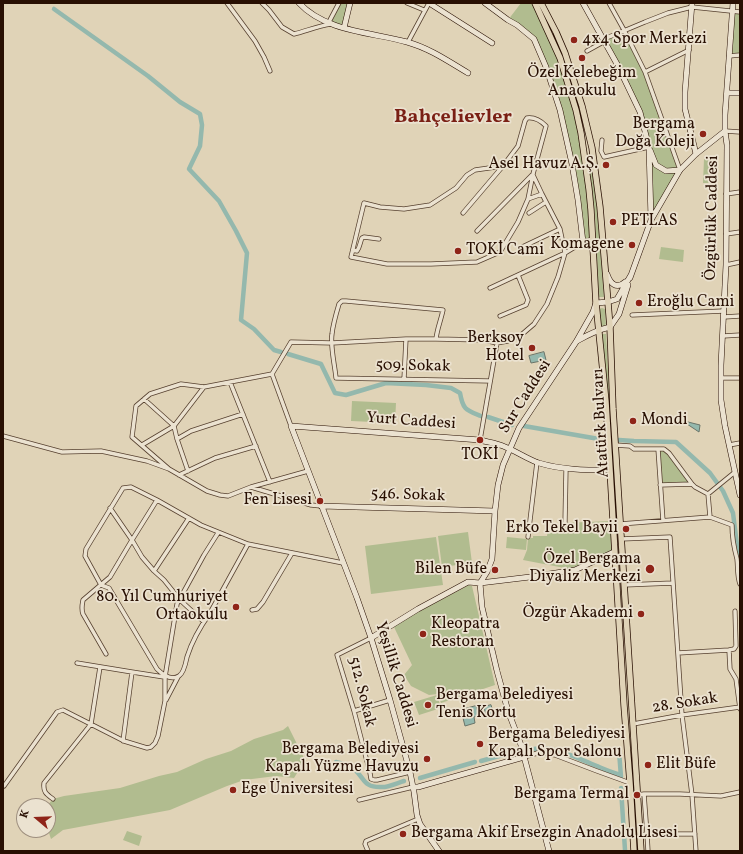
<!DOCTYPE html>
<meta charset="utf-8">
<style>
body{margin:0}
#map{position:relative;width:743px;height:854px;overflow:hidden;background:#e0d3b7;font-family:Vollkorn,serif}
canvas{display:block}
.frame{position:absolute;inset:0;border:4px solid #280f02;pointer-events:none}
.north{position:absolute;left:16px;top:798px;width:40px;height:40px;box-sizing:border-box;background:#ebe2d0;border:1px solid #9d8e7e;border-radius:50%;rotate:289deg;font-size:11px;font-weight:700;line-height:16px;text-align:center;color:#280f02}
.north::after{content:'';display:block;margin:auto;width:14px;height:18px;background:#8f2418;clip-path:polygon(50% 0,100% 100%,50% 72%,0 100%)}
</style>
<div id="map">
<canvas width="743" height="854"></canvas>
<div class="frame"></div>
<div class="north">K</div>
</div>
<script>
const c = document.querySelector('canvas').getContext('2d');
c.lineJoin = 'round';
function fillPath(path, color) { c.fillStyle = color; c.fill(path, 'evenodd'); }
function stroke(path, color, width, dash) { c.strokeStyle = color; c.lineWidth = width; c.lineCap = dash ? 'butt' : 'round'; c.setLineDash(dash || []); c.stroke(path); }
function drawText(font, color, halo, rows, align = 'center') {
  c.font = font + ' Vollkorn,serif'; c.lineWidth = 3.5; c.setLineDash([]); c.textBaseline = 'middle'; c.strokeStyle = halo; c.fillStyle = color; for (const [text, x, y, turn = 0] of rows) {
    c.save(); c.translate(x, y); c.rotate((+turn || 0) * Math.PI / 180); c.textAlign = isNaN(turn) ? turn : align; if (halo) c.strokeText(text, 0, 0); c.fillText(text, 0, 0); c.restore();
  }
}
fillPath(new Path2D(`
 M339,3H350L344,28L328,23Z
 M521,3H535L548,30L576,110L593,240L583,242L578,200L560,110L534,39L508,20Z
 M732,11L740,12V55L729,56Z
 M624,30L645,72L680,170L651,220L649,147L640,112L603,39Z
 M588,157H590L597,207L604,297H599L595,217Z
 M704,159L716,160L715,183H703Z
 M661,247L684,250L683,262L659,259Z
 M602,308L605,309L606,324L604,326H602L600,324L599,309Z
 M601,334H606L610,405L607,406Z
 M352,401L396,403L395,423L351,421Z
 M658,449H664L692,484L660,485Z
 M612,521L614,552L575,570L523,560L527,550L528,538H533V536H547L548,529L561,528L562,523Z
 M468,532L472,563L442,567L438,536Z
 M436,537L443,585L371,594L365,546Z
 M507,537L527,539L526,550L506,548Z
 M469,585L472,586L495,685L441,703L438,694L429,695L411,686L404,675L412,665L394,627L420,611Z
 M437,695L441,708L419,715L414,702Z
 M288,726L305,760L294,778L276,776L244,780L227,786L170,810L63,830L51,839L48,830V806H47L53,799L64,796L120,788L159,776L177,772L206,759L231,751L254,739L283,730Z
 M127,831L142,836L139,846L123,840Z`), '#b1bc8f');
const water = new Path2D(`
 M544,352L546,360L531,363L529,356Z
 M684,421L700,425L699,432L684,422Z
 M491,705L494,714L486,716L484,707Z
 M476,706L479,715L474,717L475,723L465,726L461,710Z`);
fillPath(water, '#94b8ad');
stroke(water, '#697469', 1);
stroke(new Path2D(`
 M54,9L148,76L180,102L200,114L202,125L200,146L189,169L219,201L236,231L247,253L241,320L254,329L274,350L281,352
 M288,354L321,364L335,393L346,395L386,383L426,385L451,388L460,393C463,410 466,410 481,416
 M488,417L512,425
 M524,426L599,439
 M619,440L634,441L676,442L710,473L723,491L733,513L740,569
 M534,749C554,745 578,759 597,766C605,770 612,772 620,775
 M619,751L621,777
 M481,761L517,751
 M336,762C343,764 349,765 354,769C365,778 363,788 382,787C389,787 397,783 404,781
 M420,778L475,762
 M621,788L625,850`), '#94b8ad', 4.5);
const street = new Path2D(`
 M227,3L255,41L264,57L270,71
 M262,3L269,10L282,27L294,34C306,31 318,26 331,24
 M407,3L424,10
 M609,3L624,30L645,72L680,170
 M330,20L339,3
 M603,39L614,35L645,22L668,13L692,7L740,12
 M408,42L429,3
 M587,51L605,41
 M729,56L740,55
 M645,72L689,50
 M725,131L740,132
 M602,140L601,151L604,157L649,147
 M726,194L740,192
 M528,199L542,194
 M463,213L503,166L518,146L525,121L527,118C534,117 541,121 546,126L533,174L528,199L518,222L500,252L477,262L431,264H387L351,257L364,203L380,207L404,209L430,205L456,188L467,175L475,170L503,166
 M529,213L546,202
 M477,231L532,175
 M726,234L740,232
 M520,248L560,229
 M353,250L357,251C360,247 360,242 362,238L364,237L379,239
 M726,265L740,262
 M490,288L565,253L583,242
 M632,315L724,311
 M500,316L526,305L528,300L518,275
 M724,317L740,316
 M723,336L740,335
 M272,374L291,426
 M721,378H740
 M404,379L406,339
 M490,381L336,378C335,366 330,346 332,334C333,324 336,314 339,304L342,301H346L443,310C441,320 437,329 436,339L483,340L497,343L508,341L520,336L534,324L547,304L558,277L565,253L560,229L542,194L533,175
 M230,382L270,482
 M144,399L174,426L177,439L188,471
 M3,436L62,452L101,451L147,461L169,469L207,491L220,495L228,496L251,487L308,471
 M177,439L191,431L243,414
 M480,440L497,343
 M142,445L174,426L204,387
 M615,445L630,446L634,449H664L669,453L692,484L695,487L708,494L735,472
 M729,445L740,443
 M658,449L663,521
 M169,469L132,437L136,406L150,394L181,384L204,387L272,374L291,342L332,343L406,339H436
 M179,475L215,458L256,446
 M660,485L692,484
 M251,487L311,505L321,506
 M110,508L132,540L142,557L154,571L164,580L180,600L204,622
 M710,517L732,525C732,536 734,548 737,559C738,568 737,576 740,584
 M565,523L566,469
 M620,524L710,517L708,494
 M528,537L537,462
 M621,539L670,537L682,715L692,795L696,851
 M248,544L210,613C200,627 192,641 187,657C186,662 184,673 179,676C171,681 163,675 157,669L109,588L101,585L85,556L86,549L123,488L131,487L157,500L201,525L248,544L343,563
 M154,571L189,518
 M624,585L673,583
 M252,610L257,609L263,602L292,553
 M371,638L337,655L354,711L370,773L371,779L374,780H377L410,772
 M729,650L734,649L736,646L735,611
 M678,653L729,650L730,669L736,679L740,709
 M106,654L83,614C81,609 82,605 83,600L110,577L132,540L157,500
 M77,663L132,672L164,677
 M166,700L178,677
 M354,711L390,700
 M633,724L682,715L740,707
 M123,741L132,672
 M524,757L541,752L555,755L597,771L630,783
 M4,786L57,712L63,710L124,741L147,748L151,747L155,743L158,736L165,701V677L177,604L204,555L218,533
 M644,794L647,834H695
 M637,795L644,794H680L721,796L740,792
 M53,799C46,794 43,792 44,783L91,724L100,667
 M359,800L413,787
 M640,835L647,834L648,851
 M368,851L365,844L366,841L418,819`);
const secondary = new Path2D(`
 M299,3C326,32 371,32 407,42C429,48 448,61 468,73
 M429,3L492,43
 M485,3L508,20L517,25L534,39L546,67L560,110L572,164L578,200L583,242L593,240
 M583,3L617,64L640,112L649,147L651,219
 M692,3L685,92V109L696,154
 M733,3L725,115V131L727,145L726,265L721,365V400L725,426L740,495
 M344,28L350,3
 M727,93H740
 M650,150L656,165L666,171L680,170
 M607,274C610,283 616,290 625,282
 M630,278L651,220L680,170L696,154L725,131
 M577,341C589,334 597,330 610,327L619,314L628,285
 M321,506L495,511
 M480,583L487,572L492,559L495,511L498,485L503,465L519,428L576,342L593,312L596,303L608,302L617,299L631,275
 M480,583L482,607L497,671L508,711L521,745L549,851
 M371,638L418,609L468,582L480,583L530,577L575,570L614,552
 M413,787H418L432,783L524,757
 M439,851L420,824L417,815L414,792L410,772L390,700L371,638L357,598L291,426L480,440C487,442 496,443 503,446C516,451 527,459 539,463C562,470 586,470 609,470`);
const primary = new Path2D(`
 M535,3L560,58L576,110L581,133L589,189L591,210L596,303L606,402L624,705L630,783L634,851
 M541,3L556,32L565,53L582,106L592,148L600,207L610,327L613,409L641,851`);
stroke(street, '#56402f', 5);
stroke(secondary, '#280f02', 6);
stroke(primary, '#280f02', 7);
stroke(street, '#ebe2d0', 3.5);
stroke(secondary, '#ebe2d0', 5);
stroke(primary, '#e0d3b7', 5.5);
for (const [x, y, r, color] of [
 [574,40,4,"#8f2418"],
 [582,58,4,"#8f2418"],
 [703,134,4,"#8f2418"],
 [606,165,4,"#8f2418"],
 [613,222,4,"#8f2418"],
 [632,245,4,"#8f2418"],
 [458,251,4,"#8f2418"],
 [639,303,4,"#8f2418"],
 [532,348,4,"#8f2418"],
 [633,421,4,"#8f2418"],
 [480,440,4,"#8f2418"],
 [320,501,4,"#8f2418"],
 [626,529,4,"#8f2418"],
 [650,569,5,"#8f2418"],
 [495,570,4,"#8f2418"],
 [236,607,4,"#8f2418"],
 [641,614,4,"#8f2418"],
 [423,634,4,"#8f2418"],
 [428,705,4,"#8f2418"],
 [480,744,4,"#8f2418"],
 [427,759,4,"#8f2418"],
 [648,765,4,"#8f2418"],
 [233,790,4,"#8f2418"],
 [637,795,4,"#8f2418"],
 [403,834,4,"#8f2418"]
]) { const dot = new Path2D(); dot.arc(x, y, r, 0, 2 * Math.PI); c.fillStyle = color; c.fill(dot); stroke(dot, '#ebe2d0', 1.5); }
drawText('16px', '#280f02', '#ebe2d0', [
 ["4x4 Spor Merkezi",582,40,"left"],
 ["Özel Kelebeğim",582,74,"center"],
 ["Anaokulu",582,92,"center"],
 ["Bergama",695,125],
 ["Doğa Koleji",695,143],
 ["Asel Havuz A.Ş.",598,165],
 ["PETLAS",621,222,"left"],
 ["Komagene",624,245],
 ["TOKİ Cami",466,251,"left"],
 ["Eroğlu Cami",647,303,"left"],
 ["Berksoy",524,339],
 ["Hotel",524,357],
 ["Mondi",641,421,"left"],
 ["TOKİ",480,456,"center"],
 ["Fen Lisesi",312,501],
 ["Erko Tekel Bayii",618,529],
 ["Özel Bergama",641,560],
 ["Diyaliz Merkezi",641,578],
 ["Bilen Büfe",487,570],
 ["80. Yıl Cumhuriyet",228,598],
 ["Ortaokulu",228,616],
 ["Özgür Akademi",633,614],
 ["Kleopatra",431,625,"left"],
 ["Restoran",431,643,"left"],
 ["Bergama Belediyesi",436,696,"left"],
 ["Tenis Kortu",436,714,"left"],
 ["Bergama Belediyesi",488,735,"left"],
 ["Kapalı Spor Salonu",488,753,"left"],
 ["Bergama Belediyesi",419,750],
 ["Kapalı Yüzme Havuzu",419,768],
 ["Elit Büfe",656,765,"left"],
 ["Ege Üniversitesi",241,790,"left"],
 ["Bergama Termal",629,795],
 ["Bergama Akif Ersezgin Anadolu Lisesi",411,834,"left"]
], 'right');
drawText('16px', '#280f02', '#ebe2d0', [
 ["Özgürlük Caddesi",713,218,-89],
 ["509. Sokak",413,367,1],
 ["Sur Caddesi",526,397,-58],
 ["Yurt Caddesi",411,422,4],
 ["Atatürk Bulvarı",602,423,-93],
 ["546. Sokak",408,496,2],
 ["Yeşillik Caddesi",395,675,73],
 ["512. Sokak",361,692,76],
 ["28. Sokak",685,704,-9]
]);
drawText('bold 20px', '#7a1f14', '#ebe2d0', [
 ["Bahçelievler",453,118]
]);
</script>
